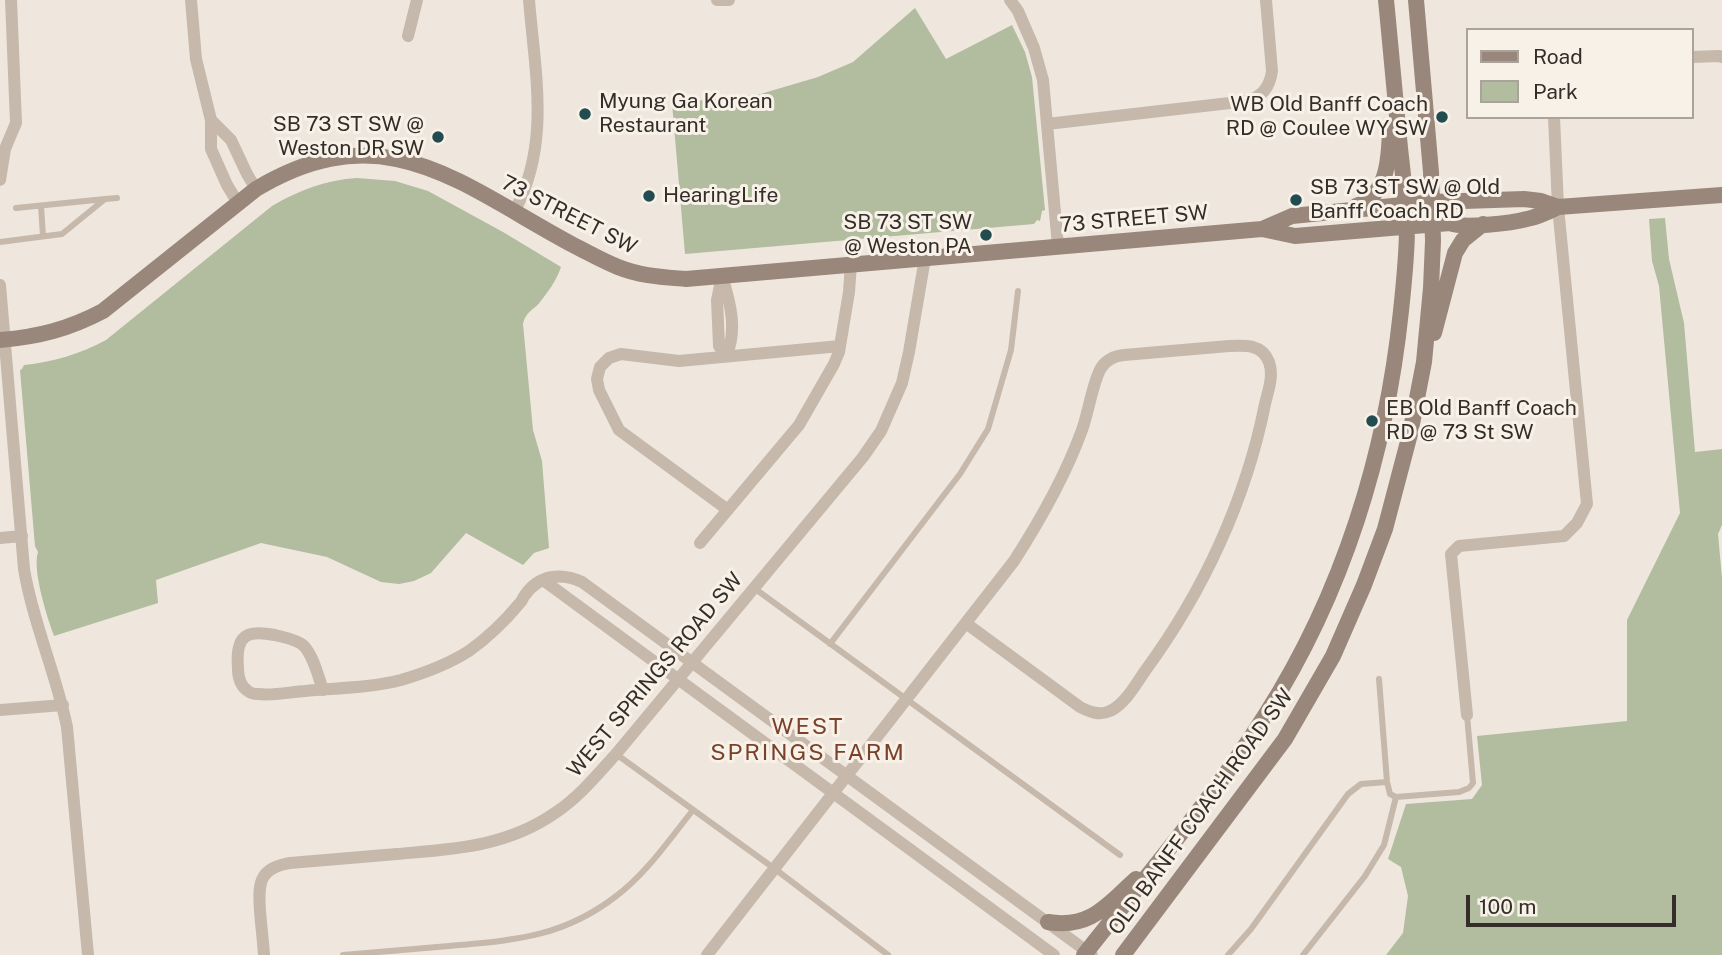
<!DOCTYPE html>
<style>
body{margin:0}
#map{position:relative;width:1722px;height:955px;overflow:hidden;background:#efe7dd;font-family:"Public Sans",sans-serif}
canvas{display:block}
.legend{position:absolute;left:1466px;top:28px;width:228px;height:91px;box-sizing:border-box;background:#f7f1e8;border:2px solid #a9a39c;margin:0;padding:9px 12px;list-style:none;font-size:21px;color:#342d29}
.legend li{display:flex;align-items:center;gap:14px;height:35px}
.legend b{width:35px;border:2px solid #a9a39c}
.scale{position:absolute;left:1466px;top:895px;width:210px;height:32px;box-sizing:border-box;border:4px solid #342d29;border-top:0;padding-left:9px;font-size:21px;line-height:24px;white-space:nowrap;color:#342d29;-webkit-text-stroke:5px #f7f1e8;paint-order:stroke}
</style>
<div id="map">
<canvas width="1722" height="955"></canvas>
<ul class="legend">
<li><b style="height:9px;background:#99877b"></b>Road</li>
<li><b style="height:19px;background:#b1bd9e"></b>Park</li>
</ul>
<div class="scale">100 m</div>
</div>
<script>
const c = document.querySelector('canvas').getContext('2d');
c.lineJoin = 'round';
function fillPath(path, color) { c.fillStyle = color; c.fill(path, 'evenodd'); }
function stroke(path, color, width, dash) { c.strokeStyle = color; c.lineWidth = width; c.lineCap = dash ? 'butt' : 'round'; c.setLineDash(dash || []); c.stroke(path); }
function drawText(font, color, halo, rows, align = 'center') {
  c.font = font + ' "Public Sans",sans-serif'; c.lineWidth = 6; c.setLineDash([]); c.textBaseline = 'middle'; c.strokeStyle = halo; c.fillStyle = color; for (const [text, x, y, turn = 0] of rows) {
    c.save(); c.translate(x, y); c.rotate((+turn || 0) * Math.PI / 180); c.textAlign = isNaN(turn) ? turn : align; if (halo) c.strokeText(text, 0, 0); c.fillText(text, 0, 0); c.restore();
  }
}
fillPath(new Path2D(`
 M915,8L946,59L1012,25L1025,52L1032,77L1045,210L1042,211L1040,221L1037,220L1034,224L685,254L672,103L757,95L818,77L853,62Z
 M357,178L395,181L428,191L503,232L561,267C557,279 549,291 540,302C534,310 526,311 523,324L533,430L542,461L549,548L534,553L523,565L466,533L431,573L414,581L399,584L381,582L327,557L261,543L156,580L158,603L54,636C47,617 32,570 38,552L35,546L20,370L22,369L24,365C53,362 80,354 106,340L272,206C299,190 326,180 357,178Z
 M1665,218L1669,259L1684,323L1695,452L1722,449V525L1718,534L1722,578V955H1386L1403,933L1408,896L1401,867L1388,859L1406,804L1472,799L1482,785L1477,736L1627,721V620L1680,513L1659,286L1652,261L1649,219Z`), '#b1bd9e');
stroke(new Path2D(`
 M105,199L117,198
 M41,206L43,236
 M0,242L62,234L105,199L16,208
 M754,588L1120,855
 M830,644L960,474L988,429L1011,350L1018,291
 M1379,679L1387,782L1390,794L1396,797L1459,792L1469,788L1473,783L1467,715
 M616,754L775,869L888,955
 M343,955C378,952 414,949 449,946C514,940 561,938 615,897C646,874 669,840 693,810
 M1228,955L1251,929L1348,794L1361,784L1387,782
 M1303,955L1365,876L1384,845L1396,797`), '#c6b8aa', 6);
stroke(new Path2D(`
 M191,0L196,59L211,120V149L227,185L238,203
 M717,0H729
 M1010,0L1018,11L1034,48L1043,80L1058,246
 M408,36L417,0
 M1692,57L1719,56L1722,57
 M211,120L231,140L247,174L256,189
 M1047,124L1247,101C1262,97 1270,87 1272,71L1266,0
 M0,180L5,149L16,123L11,0
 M514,212C551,145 535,73 529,0
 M722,276C730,301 738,331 726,356L719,346L717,300Z
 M0,285L24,569C33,623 56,673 67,727L88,955
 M728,510L619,430L599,390L597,379L600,367L609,358L621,354L679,361L840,346
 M0,538L22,536
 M700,543L799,425L834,364L839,352L849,292L851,264
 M543,580L1054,955
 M323,690C318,676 314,657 304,646C298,640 287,638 279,636C248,629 235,633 238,668C238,677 240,686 248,691C250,693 255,694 258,694C273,696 290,692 305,691C337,688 370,688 401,680C425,673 447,665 469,651C487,638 505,621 519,604C525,597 520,602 525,595C539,575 561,572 582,582L1092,955
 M0,710L63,705
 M1467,715L1451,554L1459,546L1564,536L1577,523L1587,504L1558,207L1554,117
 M264,955C263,940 261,925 260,911C258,883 259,868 290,863C326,860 361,857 397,854C453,849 506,847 555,813C579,797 597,775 616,754L863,457L881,431L902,383L909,352L925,258
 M707,955L1014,561C1041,519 1065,477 1082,430C1088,414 1093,381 1101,368C1106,360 1114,356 1124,355L1229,346C1245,345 1262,344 1269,362C1274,376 1268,391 1265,404C1246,500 1203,592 1145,671C1136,684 1125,704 1110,711C1100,716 1090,712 1080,707L967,624`), '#c6b8aa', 12);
stroke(new Path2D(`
 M1356,206C1388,195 1389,159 1390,130
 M1262,229L1292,216L1433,202L1524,199L1541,201L1558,207
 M1434,333L1455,253L1463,240L1483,224
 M0,340C38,337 69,329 103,311L256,189C386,111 462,186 575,246C589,253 603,261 618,267C640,276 663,277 686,279L1262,229L1295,236L1450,223C1463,229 1512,223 1527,219C1538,217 1548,212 1558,207L1722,195
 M1048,922C1091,929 1107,905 1136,879
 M1084,955C1146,876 1213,799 1266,714C1343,593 1386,454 1401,311C1404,283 1407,255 1407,227C1406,200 1403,174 1400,148C1395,98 1391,49 1386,0
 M1123,955L1285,739L1333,656L1364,585L1385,529L1410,434L1418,393L1424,362L1431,288L1433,241L1431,172L1416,0`), '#99877b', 16);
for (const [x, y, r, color] of [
 [585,114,7,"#234c51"],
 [1442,117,7,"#234c51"],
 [438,137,7,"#234c51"],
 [649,196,7,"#234c51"],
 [1296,200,7,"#234c51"],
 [986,235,7,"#234c51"],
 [1372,421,7,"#234c51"]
]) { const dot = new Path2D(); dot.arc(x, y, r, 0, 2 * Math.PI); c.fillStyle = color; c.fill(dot); stroke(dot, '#f7f1e8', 2.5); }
drawText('21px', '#342d29', '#f7f1e8', [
 ["Myung Ga Korean",599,102],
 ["Restaurant",599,126],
 ["WB Old Banff Coach",1428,105,"right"],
 ["RD @ Coulee WY SW",1428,129,"right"],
 ["SB 73 ST SW @",424,125,"right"],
 ["Weston DR SW",424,149,"right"],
 ["SB 73 ST SW @ Old",1310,188],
 ["Banff Coach RD",1310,212],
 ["HearingLife",663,196],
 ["SB 73 ST SW",972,223,"right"],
 ["@ Weston PA",972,247,"right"],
 ["EB Old Banff Coach",1386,409],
 ["RD @ 73 St SW",1386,433]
], 'left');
drawText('21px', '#342d29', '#f7f1e8', [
 ["73 STREET SW",569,215,27],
 ["73 STREET SW",1134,219,-5],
 ["WEST SPRINGS ROAD SW",655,675,-50],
 ["OLD BANFF COACH ROAD SW",1201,812,-54]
]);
c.letterSpacing = '2px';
drawText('23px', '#7a412a', '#f7f1e8', [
 ["WEST",808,727],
 ["SPRINGS FARM",808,753]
]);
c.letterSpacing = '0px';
</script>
